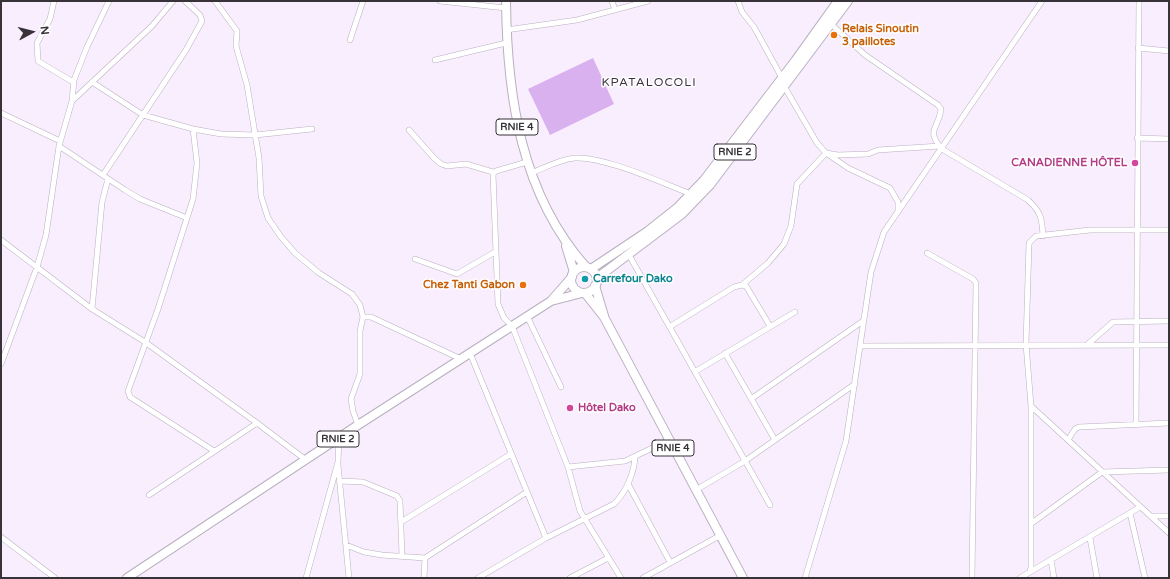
<!DOCTYPE html>
<meta charset="utf-8">
<style>
body{margin:0}
#map{position:relative;width:1170px;height:579px;overflow:hidden;background:#f8eefe;font-family:"Varela Round",sans-serif}
canvas{display:block}
.frame{position:absolute;inset:0;border:2px solid #373339;pointer-events:none}
.north{position:absolute;left:12px;top:12px;width:40px;height:40px;-webkit-text-stroke:3px #fff;paint-order:stroke;rotate:83deg;font-size:11px;font-weight:700;line-height:16px;text-align:center;color:#373339}
.north::after{content:'';display:block;margin:auto;width:14px;height:18px;background:#373339;clip-path:polygon(50% 0,100% 100%,50% 72%,0 100%)}
</style>
<div id="map">
<canvas width="1170" height="579"></canvas>
<div class="frame"></div>
<div class="north">N</div>
</div>
<script>
const c = document.querySelector('canvas').getContext('2d');
c.lineJoin = 'round';
function fillPath(path, color) { c.fillStyle = color; c.fill(path, 'evenodd'); }
function stroke(path, color, width, dash) { c.strokeStyle = color; c.lineWidth = width; c.lineCap = dash ? 'butt' : 'round'; c.setLineDash(dash || []); c.stroke(path); }
function drawText(font, color, halo, rows, align = 'center') {
  c.font = font + ' "Varela Round",sans-serif'; c.lineWidth = 3; c.setLineDash([]); c.textBaseline = 'middle'; c.strokeStyle = halo; c.fillStyle = color; for (const [text, x, y, turn = 0] of rows) {
    c.save(); c.translate(x, y); c.rotate((+turn || 0) * Math.PI / 180); c.textAlign = isNaN(turn) ? turn : align; if (halo) c.strokeText(text, 0, 0); c.fillText(text, 0, 0); c.restore();
  }
}
fillPath(new Path2D(`
 M593,58L614,104L550,135L528,89Z`), '#d9b1ef');
const minor = new Path2D(`
 M54,1L50,19L37,43L38,61L73,82
 M215,1L237,31L236,46L247,85L259,158L261,196L268,218L281,237L295,253L319,273L352,294L360,305L363,317
 M440,1L506,8
 M612,1L615,10
 M738,1L742,12L754,27L782,78
 M1042,1L884,232L871,272L860,346L1169,345
 M831,24L865,55L938,105L941,109C939,128 925,130 942,149L1028,200C1041,212 1042,218 1043,236
 M506,30L577,20L648,1
 M350,40L363,1
 M1138,48L1169,51
 M435,60L506,43
 M92,82L143,115L193,129L221,134L255,135L312,129
 M784,86L817,143L826,153L848,168L890,188L898,202V212
 M72,101L152,26L173,1
 M1,113L60,141
 M193,129L197,163L193,199L158,309L128,391L130,397L214,451
 M409,130L434,158L441,164L447,166L466,164L493,172
 M1137,138L1169,139
 M59,146L125,190L140,199L187,218
 M527,162L496,171L493,174L498,304L504,318L512,326L568,467L580,511L621,578
 M531,173C545,168 560,159 575,158C604,156 662,183 691,194
 M103,175L186,50L202,21L200,15L185,1
 M1,240L92,309L145,342L257,423L306,460
 M927,253L973,279L976,283L972,578
 M629,255L770,505
 M415,259L457,274L495,252
 M742,285L768,263L784,244L791,226L797,184L826,153L838,155L868,154L878,150L940,146
 M92,309L102,202L108,179
 M527,316L561,387
 M671,326L734,287L742,285L746,286L770,326
 M1088,344L1113,322L1169,321
 M470,353L546,538
 M725,353L775,440
 M1,364L37,267L46,235L59,146L72,101L74,80L87,47L109,1
 M696,371L795,312
 M751,399L863,321
 M1031,406L1169,533
 M1136,424L1139,1
 M358,425L353,411L351,399L360,374V331L363,317H371L461,359
 M1068,440L1075,429L1079,427L1169,423
 M338,465L349,578
 M568,467L625,461L669,440
 M340,481L363,482L397,496L400,501L402,556
 M628,484L670,562
 M696,490L745,461L855,384
 M149,495L257,423
 M1130,513L1145,578
 M1151,516H1169
 M401,522L511,454
 M1032,523L1102,472L1169,470
 M1,537L55,578
 M1090,538L1097,578
 M346,545L364,552L382,555L425,558L527,492
 M1051,560L1054,578
 M1030,572L1140,507
 M306,578L338,462L339,438
 M424,578L425,558
 M478,578L546,538L614,504C626,492 634,474 635,457
 M570,578L608,558
 M643,578L721,535
 M805,578L846,441L860,346
 M1020,578L1030,572L1031,567V406L1026,344L1029,243L1036,236L1090,230H1169`);
const primary = new Path2D(`
 M506,1C507,96 521,194 586,267
 M566,246L574,272
 M595,286L604,316
 M585,293L604,317L743,578`);
const trunk = new Path2D(`
 M571 280a13 13 0 1 1 26 0a13 13 0 1 1-26 0Z
 M591,269L648,231L677,208L704,180L795,61L838,1
 M597,278L682,214L710,185L848,1
 M551,301L582,293
 M127,578L358,425L551,301L572,277`);
stroke(minor, '#b9b0bf', 6);
stroke(primary, '#b9b0bf', 10);
stroke(trunk, '#b9b0bf', 10);
stroke(minor, '#fff', 5);
stroke(primary, '#fff', 8);
stroke(trunk, '#fff', 8);
for (const [x, y, r, color] of [
 [834,35,4,"#e8710a"],
 [1135,163,4,"#d1479c"],
 [585,279,4,"#0f9aa8"],
 [523,285,4,"#e8710a"],
 [570,408,4,"#d1479c"]
]) { const dot = new Path2D(); dot.arc(x, y, r, 0, 2 * Math.PI); c.fillStyle = color; c.fill(dot); stroke(dot, '#fff', 1.5); }
for (const [x, y, w] of [
 [517,127,42],
 [735,152,42],
 [338,439,42],
 [673,448,42]
]) { const box = new Path2D(); box.roundRect(x - w / 2, y - 8, w, 16, 3); c.fillStyle = '#fff'; c.fill(box); stroke(box, '#373339', 1); }
drawText('bold 10px', '#373339', null, [
 ["RNIE 4",517,127],
 ["RNIE 2",735,152],
 ["RNIE 2",338,439],
 ["RNIE 4",673,448]
]);
drawText('bold 11px', '#c56008', '#fff', [
 ["Relais Sinoutin",842,29],
 ["3 paillotes",842,42],
 ["Chez Tanti Gabon",515,285,"right"]
], 'left');
drawText('bold 11px', '#b23c85', '#fff', [
 ["CANADIENNE HÔTEL",1127,163],
 ["Hôtel Dako",578,408,"left"]
], 'right');
drawText('bold 11px', '#0d838f', '#fff', [
 ["Carrefour Dako",593,279]
], 'left');
c.letterSpacing = '1px';
drawText('12px', '#3b3440', '#fff', [
 ["KPATALOCOLI",649,83]
]);
c.letterSpacing = '0px';
</script>
